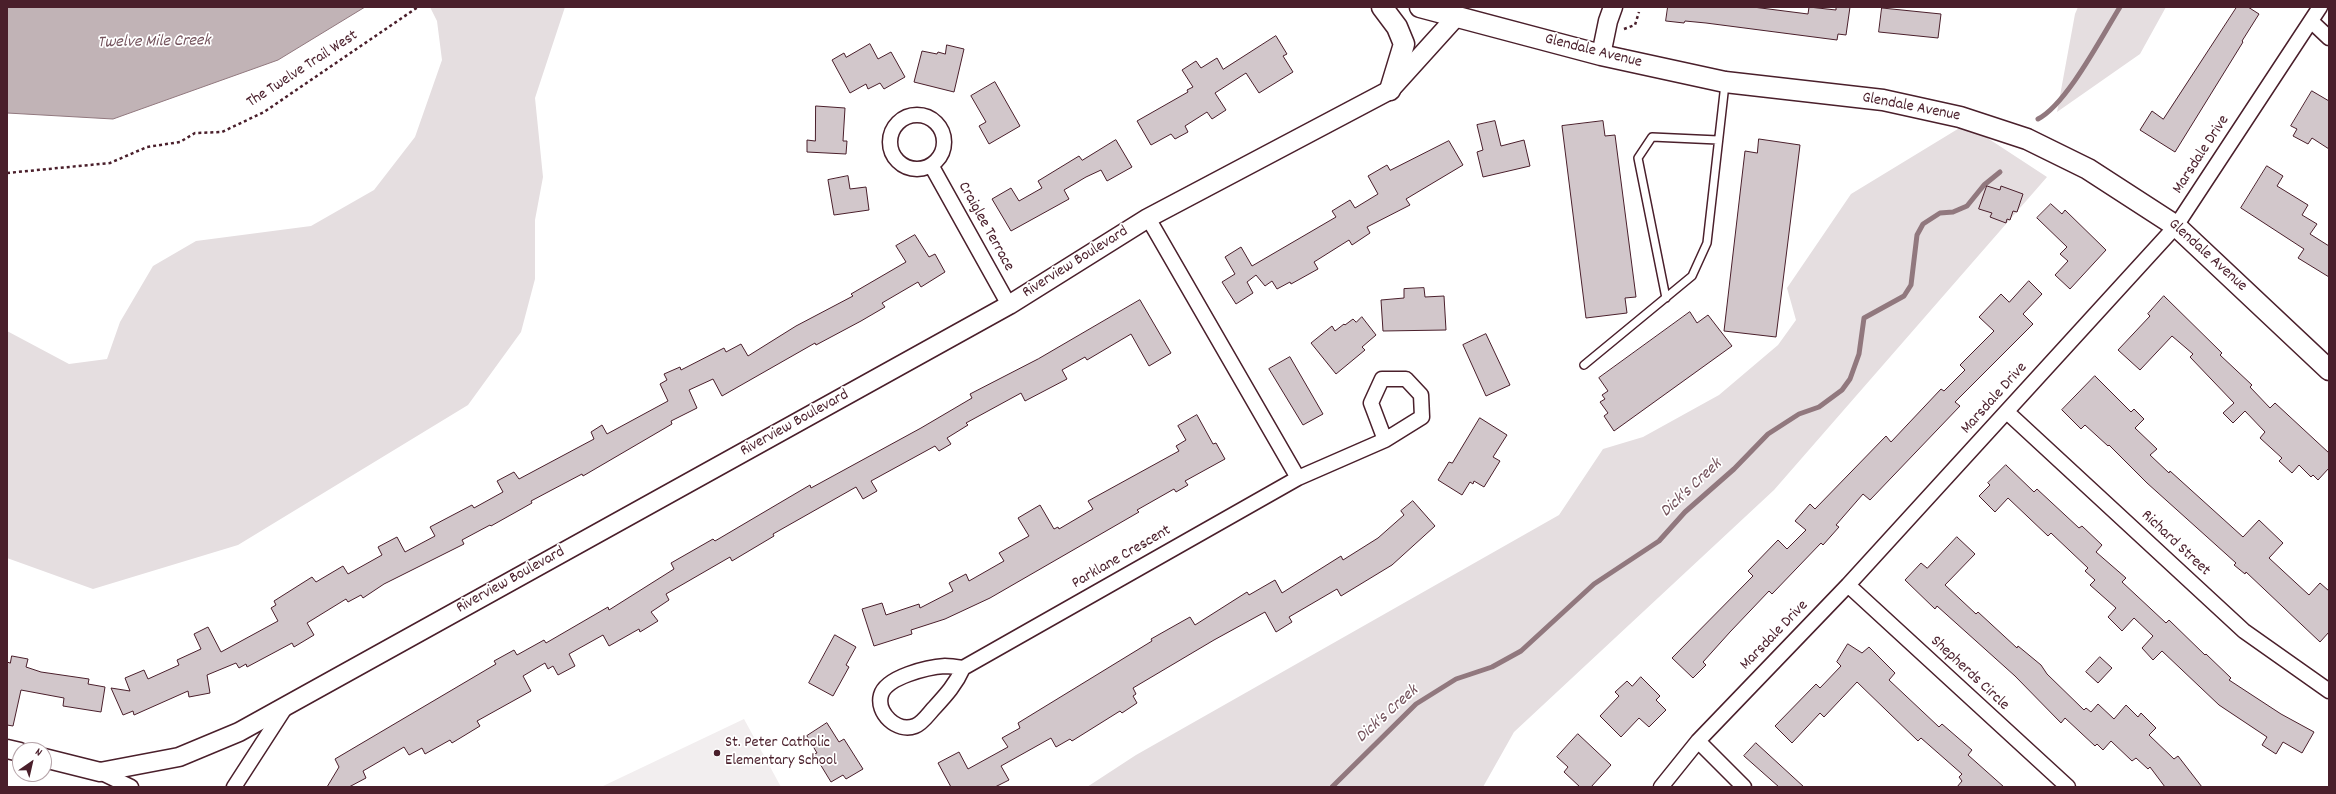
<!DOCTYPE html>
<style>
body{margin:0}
#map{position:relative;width:2336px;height:794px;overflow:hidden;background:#fff;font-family:Dekko,sans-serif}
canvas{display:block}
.frame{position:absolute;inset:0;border:8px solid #4a1f2b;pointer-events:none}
.north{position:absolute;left:12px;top:742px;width:40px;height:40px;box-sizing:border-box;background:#fff;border:1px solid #b7a5aa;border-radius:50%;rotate:34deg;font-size:11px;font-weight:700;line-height:16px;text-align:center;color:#4a1f2b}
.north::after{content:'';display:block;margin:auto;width:14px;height:18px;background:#4a1f2b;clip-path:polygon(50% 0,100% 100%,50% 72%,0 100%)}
</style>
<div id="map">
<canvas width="2336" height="794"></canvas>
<div class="frame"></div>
<div class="north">N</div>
</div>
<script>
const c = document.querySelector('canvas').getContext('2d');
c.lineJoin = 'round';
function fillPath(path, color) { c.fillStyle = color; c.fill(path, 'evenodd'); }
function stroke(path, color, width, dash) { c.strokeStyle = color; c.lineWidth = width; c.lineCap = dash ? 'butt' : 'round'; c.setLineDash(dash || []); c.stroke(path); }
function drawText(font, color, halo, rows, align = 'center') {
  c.font = font + ' Dekko,sans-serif'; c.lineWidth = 3.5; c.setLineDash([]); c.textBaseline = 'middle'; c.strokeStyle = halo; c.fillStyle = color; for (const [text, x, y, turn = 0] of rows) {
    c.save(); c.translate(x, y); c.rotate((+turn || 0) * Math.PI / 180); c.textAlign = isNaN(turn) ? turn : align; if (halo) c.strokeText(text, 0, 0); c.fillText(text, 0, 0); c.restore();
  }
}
fillPath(new Path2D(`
 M744,719L781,787H601Z`), '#f2eeef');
fillPath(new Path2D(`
 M430,7H565L535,98L543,177L535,220V279L521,332L468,405L238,545L93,589L7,558V331L69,364L107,359L120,322L153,266L196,241L311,226L374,190L415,137L442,60L437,21Z
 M2078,7H2166L2140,54L2057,112L2075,14Z
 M1966,124L2047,177L1774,490L1514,732L1483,787H1087L1136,755L1559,515L1603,449L1643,437L1719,395L1778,345L1796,320L1787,288L1851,194Z`), '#e5dee0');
const water = new Path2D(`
 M7,7H365L278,60L113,119L7,113Z`);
fillPath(water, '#c1b3b6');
stroke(water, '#91787e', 1);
stroke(new Path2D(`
 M2038,119C2067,104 2102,36 2120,7
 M1332,787L1416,704L1456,679L1492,667L1521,651L1594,584L1659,541L1685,512L1734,469L1768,434L1799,414L1819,407L1842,390L1850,379L1859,354L1864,318L1904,296L1911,285L1917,235L1923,224L1940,213L1953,212L1967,206L1984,185L2000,172`), '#91787e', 5);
const building = new Path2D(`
 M1668,7H1753L1808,14L1809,7L1836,10V7H1850L1846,35L1838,34L1837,40L1706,23L1685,21L1684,23L1666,21Z
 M2237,7H2248L2259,14L2242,41L2243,42L2175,152L2140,130L2152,111L2163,119Z
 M1882,8L1941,14L1938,38L1879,32Z
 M1276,36L1287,54L1283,56L1293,72L1259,93L1246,73L1215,93L1226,110L1212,119L1207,112L1185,126L1188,132L1175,139L1171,134L1151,145L1137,121L1188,92L1187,90L1193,87L1182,70L1196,61L1201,68L1217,58L1223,69Z
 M870,44L878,59L891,52L905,77L884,89L880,83L868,89L866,84L850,93L832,60L844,53L846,57Z
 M947,45L964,49L954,92L914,82L922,51L937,54L938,52L945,54Z
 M995,82L1020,126L989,144L979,126L986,122L971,96Z
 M2312,91L2329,101V149L2312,138L2308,144L2293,136L2297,129L2291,126Z
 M816,106L845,108L843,141H847L846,154L807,152V140L815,141Z
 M1495,121L1501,146L1524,140L1530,166L1483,177L1477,152L1483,150L1477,125Z
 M1603,121L1605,136L1615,135L1636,297L1625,298L1627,313L1586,318L1562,126Z
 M1759,139L1800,145L1776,337L1724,331L1745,151L1757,153Z
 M1116,140L1132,167L1107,181L1101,170L1086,177L1064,190L1069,199L1011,231L992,199L1011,188L1019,201L1042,188L1038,181L1079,156L1082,160Z
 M1449,141L1463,165L1406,199L1410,205L1367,227L1370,233L1352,245L1349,240L1314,262L1318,269L1291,284L1290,282L1277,289L1272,281L1265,286L1256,275L1247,282L1253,293L1236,304L1222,282L1235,274L1225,257L1241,247L1252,266L1336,217L1332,211L1350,200L1355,208L1378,194L1368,176L1387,165L1390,170Z
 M2267,166L2283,176L2277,186L2308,205L2302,215L2317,224L2310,234L2329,246V277L2298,258L2304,249L2241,208Z
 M848,176L850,189L866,187L869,210L834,215L828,180Z
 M1987,186L2000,190L2001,186L2023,194L2017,212L2013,211L2010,220L2007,219L2006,223L1990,217L1992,213L1979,209Z
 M2051,204L2062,214L2065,210L2106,250L2070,289L2055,275L2068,261L2060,254L2067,247L2037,218Z
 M915,235L929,257L935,254L945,272L921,287L918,282L882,303L885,307L861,321L816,345L815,343L722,396L713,379L689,390L697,408L671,421L672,424L583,476L582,474L531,501L532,503L491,526L490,525L462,540L464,544L384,584L363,598L361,595L348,602L346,599L307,623L314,635L294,647L292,643L247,667L246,664L239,668L236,663L207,675L210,693L189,697L188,691L134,715L133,711L123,715L111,688L130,691L125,678L144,670L148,679L179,665L177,660L201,649L194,634L208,627L221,652L278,621L271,608L276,605L274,601L312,577L316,582L343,566L348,574L382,555L378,547L397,537L405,552L435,536L430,527L472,505L474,508L503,492L497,481L514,472L519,479L594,439L591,432L602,425L607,434L668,401L660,384L667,380L664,374L680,367L681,370L724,348L726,352L741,344L748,356L796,326L853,296L851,294L906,262L896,246Z
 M2029,281L2042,294L2023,314L2033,324L1955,402L1960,406L1870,500L1863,494L1836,525L1839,527L1823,545L1821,543L1772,594L1769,591L1730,632L1703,662L1706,665L1693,678L1672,658L1753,576L1748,571L1778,540L1787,549L1806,530L1795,521L1810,504L1815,509L1886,436L1891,442L1941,389L1944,391L1965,370L1960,365L1994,331L1979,317L2001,294L2009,302Z
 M1424,288L1425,297L1444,296L1446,330L1383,331L1381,300L1404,298V289Z
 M2164,296L2222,353L2220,355L2252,385L2250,387L2270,408L2275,403L2329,453V468L2318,480L2313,475L2311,477L2299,465L2292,473L2279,461L2282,458L2260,438L2265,432L2245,411L2233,423L2223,413L2234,403L2190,357L2193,354L2172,336L2140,370L2118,350L2150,316L2148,314Z
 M1140,300L1171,353L1149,366L1131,334L1087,360L1085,357L1062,370L1067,379L1025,401L1021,393L966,423L968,425L947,438L951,444L939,451L935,446L871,481L877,491L863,499L856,487L773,534L774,536L732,561L730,557L666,594L669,600L651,612L658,621L640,632L639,629L609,646L603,635L569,654L575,666L558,675L553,666L548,669L545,663L523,676L531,691L477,721L480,726L452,743L450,740L425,754L422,748L409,755L404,747L363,771L366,778L349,787H327L339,767L335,759L496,664L494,661L514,650L517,655L544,640L546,643L608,607L609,610L674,569L671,563L713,539L715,541L810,485L811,488L921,428L972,398L970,394L1038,359Z
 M1690,312L1697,323L1708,315L1732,346L1614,431L1604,416L1608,413L1600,402L1605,399L1602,395L1608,391L1599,378Z
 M1362,317L1376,335L1362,347L1365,350L1336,374L1311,343L1332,326L1335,331L1344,324L1345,325L1353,319L1356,322Z
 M1486,334L1510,385L1486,396L1463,345Z
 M1290,357L1323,414L1303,425L1269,369Z
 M2095,376L2131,412L2134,409L2144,419L2135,428L2157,449L2150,455L2169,473L2170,471L2243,537L2259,520L2283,543L2269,558L2309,595L2320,583L2329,591V632L2320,642L2246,572L2245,574L2234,565L2236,563L2147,483L2109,445L2108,446L2085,425L2081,429L2062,410Z
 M1197,415L1213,444L1216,443L1225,459L1185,481L1188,485L1176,492L1174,489L1137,510L1139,512L990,598L945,619L911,630L912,634L874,646L862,609L882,603L886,615L919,604L920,608L953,591L949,583L966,574L969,581L1004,561L999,553L1029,536L1018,518L1040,505L1054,529L1058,527L1059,529L1093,509L1088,501L1179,451L1176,446L1186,440L1178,426Z
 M1480,418L1507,435L1493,457L1500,461L1484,487L1474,481L1473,484L1470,482L1462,495L1438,480L1449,462L1452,463Z
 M2006,465L2034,492L2037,489L2079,528L2082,526L2102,545L2096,552L2126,578L2122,582L2166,623L2169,620L2205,655L2206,654L2231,678L2229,680L2281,714L2314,732L2302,753L2283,742L2276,754L2262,745L2267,737L2219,705L2162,651L2153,660L2142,648L2153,636L2134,618L2122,631L2108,617L2116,608L2090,585L2095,580L2085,571L2088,568L2051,533L2048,536L2008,498L1995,512L1979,496L1990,485L1988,483Z
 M1413,501L1435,526L1392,565L1341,596L1337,589L1289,617L1292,622L1276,632L1265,612L1214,640L1133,688L1136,694L1133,696L1137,703L1122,713L1120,711L1072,741L1070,739L1056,747L1051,738L1001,766L1009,780L995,787H951L938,763L959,752L968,769L1008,747L1002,738L1020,728L1018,723L1152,641L1151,639L1190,617L1195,625L1247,592L1249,595L1275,580L1282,593L1341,556L1343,560L1378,538L1404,515L1401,511Z
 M1957,537L1975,554L1945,585L1976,614L1978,612L2017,648L2018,646L2041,665L2047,674L2084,710L2086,708L2091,712L2098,704L2114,719L2126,705L2138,717L2141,713L2156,728L2149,735L2174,759L2178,756L2202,787H2165L2150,767L2148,769L2136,758L2132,761L2111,741L2103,750L2097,744L2095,746L2065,718L2061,723L2015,676L1937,606L1935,609L1905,580L1921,563L1927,568Z
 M835,635L856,647L846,665L849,667L833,696L809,683Z
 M1848,644L1862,653L1869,647L1895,673L1889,680L1939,727L1942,724L1972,750L1968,755L2004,787H1957L1962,781L1959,777L1962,774L1921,738L1918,741L1857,682L1824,717L1820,713L1792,743L1775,726L1816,684L1820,688L1841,666L1837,662Z
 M12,656L28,659L26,667L41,672L89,679L88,684L105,687L101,712L63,706L64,698L21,690L13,726L7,725V662L10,663Z
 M2100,657L2112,668L2098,683L2086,672Z
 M1641,677L1660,696L1656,700L1666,710L1649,727L1639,718L1621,737L1600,716L1619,696L1615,692L1627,681L1632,686Z
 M827,723L839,742L844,739L863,769L846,779L843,775L831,782L814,754L817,753L807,736Z
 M1578,734L1611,765L1591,787H1580L1564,772L1568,767L1557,757Z
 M1756,743L1804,787H1779L1744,756Z`);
fillPath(building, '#d2c7cb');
stroke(building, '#4a1f2b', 1);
const service = new Path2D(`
 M1666,298L1638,158L1652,137L1718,140
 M1584,365L1692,276L1707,243L1725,84`);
const minor = new Path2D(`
 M2311,21L2329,38
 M890 142a27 27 0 1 1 54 0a27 27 0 1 1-54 0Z
 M931,165L1009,305
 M1148,218L1298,478
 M2007,412L2244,631L2329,691
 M1848,585L2068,787
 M963,668C956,684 946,695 935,707C929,713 923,723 915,726C897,733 876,713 881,695C886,677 928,667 945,666C951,666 957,667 963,668L1298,478L1385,440L1422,417L1421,395L1406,379H1382L1371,403L1385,440
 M1698,741L1744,787
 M100,772L131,787
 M234,787L287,705
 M1661,787L1698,741L1848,585L2176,226L2320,7`);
const tertiary = new Path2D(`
 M1601,55L1608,21L1613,7
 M7,749L20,752
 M44,758L100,772L179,757L239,732L1009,305L1148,218L1390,90L1456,17`);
const secondary = new Path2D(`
 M1382,7L1397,27L1404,44L1390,90
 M1420,7L1601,55L1725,82L1883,100L1960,117L2027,139L2088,169L2176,226L2329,370`);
stroke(service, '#4a1f2b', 10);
stroke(minor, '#4a1f2b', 17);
stroke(tertiary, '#4a1f2b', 21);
stroke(secondary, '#4a1f2b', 23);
stroke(new Path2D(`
 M1624,29L1635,25L1639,12
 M7,173L110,163L147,147L180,142L195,133L222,132L264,112L418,7`), '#4a1f2b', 2.5, [3, 3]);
stroke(service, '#fff', 7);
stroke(minor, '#fff', 14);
stroke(tertiary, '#fff', 18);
stroke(secondary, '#fff', 20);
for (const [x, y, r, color] of [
 [717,753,4,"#4a1f2b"]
]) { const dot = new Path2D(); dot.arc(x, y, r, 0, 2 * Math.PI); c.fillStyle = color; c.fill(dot); stroke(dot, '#fff', 1.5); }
drawText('16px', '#4a1f2b', '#fff', [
 ["Glendale Avenue",1593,52,14],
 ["The Twelve Trail West",303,70,-33],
 ["Glendale Avenue",1911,108,11],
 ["Marsdale Drive",2202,155,-57],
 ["Craiglee Terrace",985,227,61],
 ["Glendale Avenue",2207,256,42],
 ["Riverview Boulevard",1076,263,-32],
 ["Marsdale Drive",1995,399,-48],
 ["Riverview Boulevard",795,424,-29],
 ["Richard Street",2175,544,43],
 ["Parklane Crescent",1122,558,-30],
 ["Riverview Boulevard",511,581,-29],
 ["Marsdale Drive",1775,636,-46],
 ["Shepherds Circle",1969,674,43]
]);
drawText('16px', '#4a1f2b', '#fff', [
 ["St. Peter Catholic",725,744],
 ["Elementary School",725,762]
], 'left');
drawText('italic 17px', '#74535c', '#fff', [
 ["Twelve Mile Creek",154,43,-1],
 ["Dick's Creek",1692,489,-43],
 ["Dick's Creek",1388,715,-42]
]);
</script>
